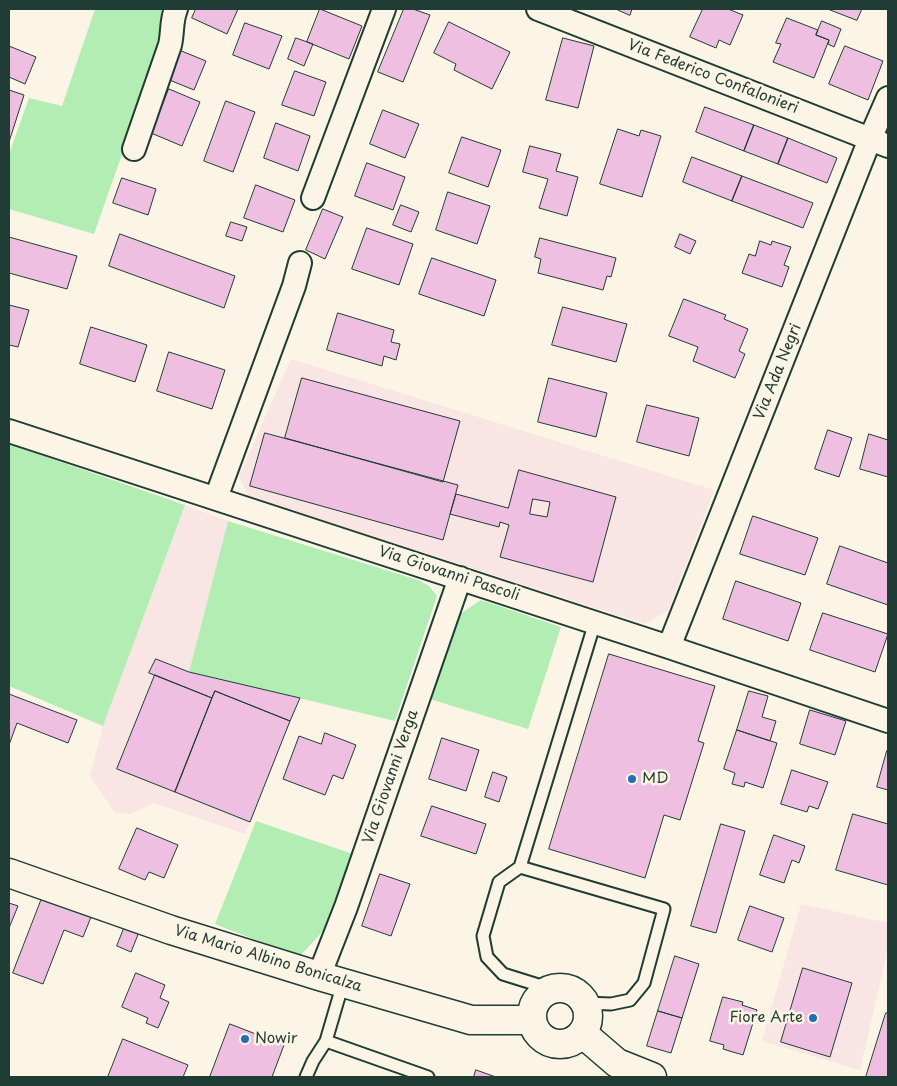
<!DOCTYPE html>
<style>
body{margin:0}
#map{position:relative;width:897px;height:1086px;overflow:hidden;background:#fcf5e5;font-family:"Playpen Sans",sans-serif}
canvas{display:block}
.frame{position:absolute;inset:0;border:10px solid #1f3d34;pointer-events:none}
</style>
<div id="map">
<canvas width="897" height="1086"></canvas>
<div class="frame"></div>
</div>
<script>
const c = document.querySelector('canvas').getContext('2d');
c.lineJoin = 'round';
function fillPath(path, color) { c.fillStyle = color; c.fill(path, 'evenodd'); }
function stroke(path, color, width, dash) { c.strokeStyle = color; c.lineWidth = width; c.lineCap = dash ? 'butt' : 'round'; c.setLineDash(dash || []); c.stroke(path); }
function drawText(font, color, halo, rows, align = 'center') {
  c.font = font + ' "Playpen Sans",sans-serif'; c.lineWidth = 5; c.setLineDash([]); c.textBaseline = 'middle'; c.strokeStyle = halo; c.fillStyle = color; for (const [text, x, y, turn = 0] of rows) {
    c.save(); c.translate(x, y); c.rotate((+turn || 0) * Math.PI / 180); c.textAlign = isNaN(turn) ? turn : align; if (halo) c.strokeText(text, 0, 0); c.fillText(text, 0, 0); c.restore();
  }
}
fillPath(new Path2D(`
 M291,359L714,490L669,609L645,624L248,496L239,476Z
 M185,505L228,521L189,672L300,698L245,834L154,803L131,814L115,813L90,776L103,726Z
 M801,904L888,923V948L860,1070L762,1041Z`), '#f8e5e4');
fillPath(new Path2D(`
 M95,9H173L94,234L9,209V154L29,98L62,106Z
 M9,444L185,505L103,726L9,686Z
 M228,521L418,580L429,586L437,596L395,721L189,672Z
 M481,600L561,627L528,729L426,698L460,614Z
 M256,821L356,855L324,930L299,957L215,924Z`), '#b2eeb3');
const building = new Path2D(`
 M196,9H238L227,34L192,18Z
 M320,9L362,26L349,59L307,42Z
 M404,9H413L430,15L403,82L378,72Z
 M616,9H632L630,15Z
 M703,9H728L743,15L730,45L719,40L716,48L690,37Z
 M828,9H862L857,20Z
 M787,18L818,30L816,35L829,40L814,78L773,62L781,44L776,43Z
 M822,21L841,29L834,47L828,44L829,40L816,35Z
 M449,22L510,52L492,89L454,70L456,64L434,53Z
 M245,23L282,36L269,69L233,55Z
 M296,38L313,44L304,66L288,59Z
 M563,38L594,46L578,108L546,100Z
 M9,46L36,57L25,84L9,77Z
 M845,46L883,61L868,100L829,84Z
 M179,50L206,61L194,90L167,79Z
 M295,71L326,82L314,116L282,105Z
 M169,89L200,102L182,146L151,133Z
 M9,90L24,95L9,142Z
 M226,101L255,112L233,172L204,161Z
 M705,107L754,125L744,151L696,132Z
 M383,110L419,124L405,158L370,144Z
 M276,123L310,136L298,171L264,158Z
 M754,125L788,138L778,164L744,151Z
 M618,129L639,136L641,130L661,136L642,197L600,184Z
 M462,137L501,150L488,187L449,173Z
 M788,138L837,158L827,183L778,164Z
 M530,146L561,154L556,171L578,177L567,216L539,208L548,179L523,172Z
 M692,157L742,176L732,201L683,182Z
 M367,163L405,177L393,210L355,196Z
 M742,176L813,203L803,228L732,201Z
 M122,178L156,189L148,215L113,203Z
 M256,185L295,200L283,232L244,218Z
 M448,192L490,206L477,244L436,230Z
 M401,205L419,212L411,232L393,225Z
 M323,209L343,217L325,259L306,250Z
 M231,222L247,227L242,241L226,236Z
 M367,228L413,244L399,285L352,269Z
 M120,234L235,276L224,308L109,266Z
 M680,234L696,241L690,254L675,247Z
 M9,237L77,256L67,289L9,273Z
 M540,238L616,258L611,277L607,276L603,290L538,273L541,259L535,257Z
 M760,241L771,245L772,241L791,247L784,265L789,267L782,287L742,273L749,254L755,256Z
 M432,258L496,280L484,316L419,294Z
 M684,299L726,315L724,319L748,329L739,351L745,354L735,378L693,361L698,347L669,336Z
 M9,305L29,310L18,347L9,345Z
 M563,307L627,324L616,362L552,345Z
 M338,313L394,330L391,342L400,344L396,360L384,356L382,366L327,350Z
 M91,327L147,345L135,382L80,364Z
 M169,352L225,370L212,409L157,391Z
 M302,378L460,421L443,482L285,438Z
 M549,378L607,393L596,437L538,422Z
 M647,405L699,418L689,456L637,442Z
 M828,430L852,438L839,477L815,469Z
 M265,433L458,485L443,540L250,486Z
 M869,434L888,440V477L860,469Z
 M519,470L616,497L593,582L500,557L509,525L500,522L499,527L450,514L456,494L508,508ZM533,499L550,502L547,517L530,514Z
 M753,516L818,538L805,575L740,554Z
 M840,546L888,563V605L827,584Z
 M736,581L801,603L788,641L723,619Z
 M823,613L888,634L875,672L810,650Z
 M609,654L715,686L698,741L704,743L680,820L664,815L645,878L549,849Z
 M156,659L189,672L300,698L290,721L215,691L212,698L149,673Z
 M155,675L212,698L175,792L117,769Z
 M215,691L290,721L250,822L175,792Z
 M749,691L768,696L762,717L776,721L770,741L737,730Z
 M9,694L77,720L68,743L17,723L9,745Z
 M810,710L846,721L835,755L800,744Z
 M737,730L777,743L763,788L745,782L744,787L732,784L735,773L724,769Z
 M325,733L356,745L343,779L333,775L325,795L283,779L299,736L321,744Z
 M442,738L479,750L466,791L429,779Z
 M887,751L888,752V790L877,787Z
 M792,770L828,782L818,809L809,806L807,812L781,804Z
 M493,772L507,777L499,802L485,797Z
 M432,806L486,824L476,854L421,836Z
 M853,814L888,824V885L836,870Z
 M721,824L745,831L716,933L691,926Z
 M137,828L178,845L164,878L149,872L145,880L119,869Z
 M774,835L805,846L799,863L792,860L784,883L760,875Z
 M380,874L410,884L391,936L362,926Z
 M44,893L93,912L83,937L64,930L43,984L13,973Z
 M9,903L18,906L9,928Z
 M750,906L784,918L772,952L738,940Z
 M125,926L139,932L131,952L117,946Z
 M675,956L699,964L682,1018L658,1011Z
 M803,968L852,983L830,1057L781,1042Z
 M136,973L165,985L160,998L169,1002L158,1028L146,1023L148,1018L122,1007Z
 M723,997L743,1002L742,1005L757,1010L743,1055L723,1049L724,1045L710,1041Z
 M658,1011L682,1018L671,1053L647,1046Z
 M886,1013H888V1077H866Z
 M230,1024L284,1045L272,1077H210Z
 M123,1039L188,1065L183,1077H108Z
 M476,1070L496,1077H474Z`);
fillPath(building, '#eebfe1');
stroke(building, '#1f3d34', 1);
const lane = new Path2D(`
 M520,867L595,622
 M551,989L503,974L487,957L483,936L499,882L520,867L664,909L644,983L630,1000L611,1004L585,1003
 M326,1041L428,1077
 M306,1077L313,1061L326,1041L343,983`);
const street = new Path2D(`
 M538,9L888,146
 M134,149L170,45C173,32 171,21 176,9
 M313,198L384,9
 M9,431L669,647L888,721
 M216,498L294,286L300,263
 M669,647L870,139L888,98
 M319,976L346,907L460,578`);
const secondary = new Path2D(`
 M9,873L171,930L319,976L471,1020H531
 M532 1016a28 28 0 1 1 56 0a28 28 0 1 1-56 0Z
 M582,1033L617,1063L652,1077`);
stroke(lane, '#1f3d34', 15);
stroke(street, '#1f3d34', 26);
stroke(secondary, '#1f3d34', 31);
stroke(lane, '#fcf5e5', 11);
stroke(street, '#fcf5e5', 22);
stroke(secondary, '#fcf5e5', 28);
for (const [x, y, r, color] of [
 [632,779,5,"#1f6fb2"],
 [813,1018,5,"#1f6fb2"],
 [245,1039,5,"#1f6fb2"]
]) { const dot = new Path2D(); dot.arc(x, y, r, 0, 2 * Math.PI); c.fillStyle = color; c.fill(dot); stroke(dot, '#fcf5e5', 2); }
drawText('15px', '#1f3d34', '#fcf5e5', [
 ["Via Federico Confalonieri",713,77,21],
 ["Via Ada Negri",778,372,-68],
 ["Via Giovanni Pascoli",449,574,18],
 ["Via Giovanni Verga",391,777,-71],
 ["Via Mario Albino Bonicalza",268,959,17]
]);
drawText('15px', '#1f3d34', '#fcf5e5', [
 ["MD",642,779],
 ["Fiore Arte",803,1018,"right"],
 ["Nowir",255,1039]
], 'left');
</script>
